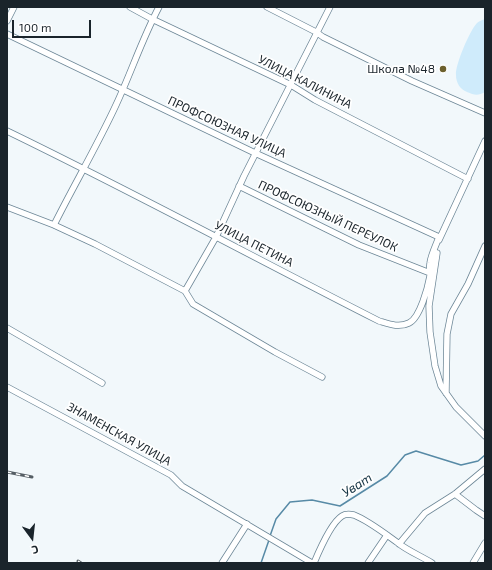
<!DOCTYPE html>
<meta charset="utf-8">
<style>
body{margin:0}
#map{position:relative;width:492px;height:570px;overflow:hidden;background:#f2f8fb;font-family:"Exo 2",sans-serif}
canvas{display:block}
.frame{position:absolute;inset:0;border:8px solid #1a242b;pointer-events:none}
.north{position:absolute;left:12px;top:518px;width:40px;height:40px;-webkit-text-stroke:3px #fff;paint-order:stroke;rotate:165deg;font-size:11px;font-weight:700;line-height:16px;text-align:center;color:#1a242b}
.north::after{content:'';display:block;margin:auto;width:14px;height:18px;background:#1a242b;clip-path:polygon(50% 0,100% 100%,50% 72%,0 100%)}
.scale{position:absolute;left:12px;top:20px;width:79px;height:18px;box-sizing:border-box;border:2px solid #1a242b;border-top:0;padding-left:5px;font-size:12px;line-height:14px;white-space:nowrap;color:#1a242b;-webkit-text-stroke:3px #fff;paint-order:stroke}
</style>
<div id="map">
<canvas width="492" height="570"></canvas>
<div class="frame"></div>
<div class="north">С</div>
<div class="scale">100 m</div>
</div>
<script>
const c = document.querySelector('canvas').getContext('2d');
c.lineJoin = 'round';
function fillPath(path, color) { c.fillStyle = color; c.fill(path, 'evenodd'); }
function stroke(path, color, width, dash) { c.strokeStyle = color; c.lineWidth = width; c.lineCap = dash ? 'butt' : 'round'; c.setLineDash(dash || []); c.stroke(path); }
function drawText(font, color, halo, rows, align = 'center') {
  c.font = font + ' "Exo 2",sans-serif'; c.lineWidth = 3.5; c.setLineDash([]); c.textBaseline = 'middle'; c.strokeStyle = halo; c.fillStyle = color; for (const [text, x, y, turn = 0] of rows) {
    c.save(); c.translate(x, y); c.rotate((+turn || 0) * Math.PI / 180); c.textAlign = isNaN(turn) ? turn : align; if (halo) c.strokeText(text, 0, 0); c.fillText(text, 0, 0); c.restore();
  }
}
fillPath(new Path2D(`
 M485,19V92C478,96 474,95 467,92C460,89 456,83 456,75C455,65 470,30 477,23C479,21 482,20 485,19Z`), '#cfebfb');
stroke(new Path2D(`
 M270,536L276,519L290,502L312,500L340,506L387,476L405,455L416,451L461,465L478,461L485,455
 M261,563L269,540`), '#578aa6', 1.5);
const minor = new Path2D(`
 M130,7L152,19L291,85L315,100L468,179
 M267,7L316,32L323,37L412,81L485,113
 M7,21L14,7
 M7,34L255,153L439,237
 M7,131C133,192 255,258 379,321C389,324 399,328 409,323C420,318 428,287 430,276C430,272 429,268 430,263C431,255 436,245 439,237
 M239,186L359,245L430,273
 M7,207L54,225L95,244L185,291
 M54,225C74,185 97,146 116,105C131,73 142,39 159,7
 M439,240L485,141
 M437,253L429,306L430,332L435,366L441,386L456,407L485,436
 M185,291L216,237L244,176L330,7
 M185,291L193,304L275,352L322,377
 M7,328L102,383
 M7,387L171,475L182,486L312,563
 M446,393L447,334L451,314L468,284L485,246
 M455,494L476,510L485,516
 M399,544L425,513L455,494L485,469
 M222,563L247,524
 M314,563C319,551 331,523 342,516C345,514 350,514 354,515C369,521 384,533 398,543C408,551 421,556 432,563
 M368,563L387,535
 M473,563L485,543`);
stroke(minor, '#6d8797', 7);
stroke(minor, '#fff', 5.5);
const rail = new Path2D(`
 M7,472L32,477
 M78,561L81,563`);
stroke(rail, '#555e64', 3);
stroke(rail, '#fff', 1.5, [4.5]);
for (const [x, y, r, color] of [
 [443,69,4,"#6c602d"]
]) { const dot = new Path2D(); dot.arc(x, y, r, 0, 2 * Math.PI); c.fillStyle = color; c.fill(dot); stroke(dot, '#fff', 1.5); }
drawText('12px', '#1a242b', '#fff', [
 ["Школа №48",435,69]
], 'right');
drawText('12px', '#1a242b', '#fff', [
 ["УЛИЦА КАЛИНИНА",305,82,27],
 ["ПРОФСОЮЗНАЯ УЛИЦА",227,127,25],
 ["ПРОФСОЮЗНЫЙ ПЕРЕУЛОК",328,216,25],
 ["УЛИЦА ПЕТИНА",254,244,27],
 ["ЗНАМЕНСКАЯ УЛИЦА",119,434,29]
]);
drawText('italic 13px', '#113141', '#fff', [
 ["Уват",357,485,-32]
]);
</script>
